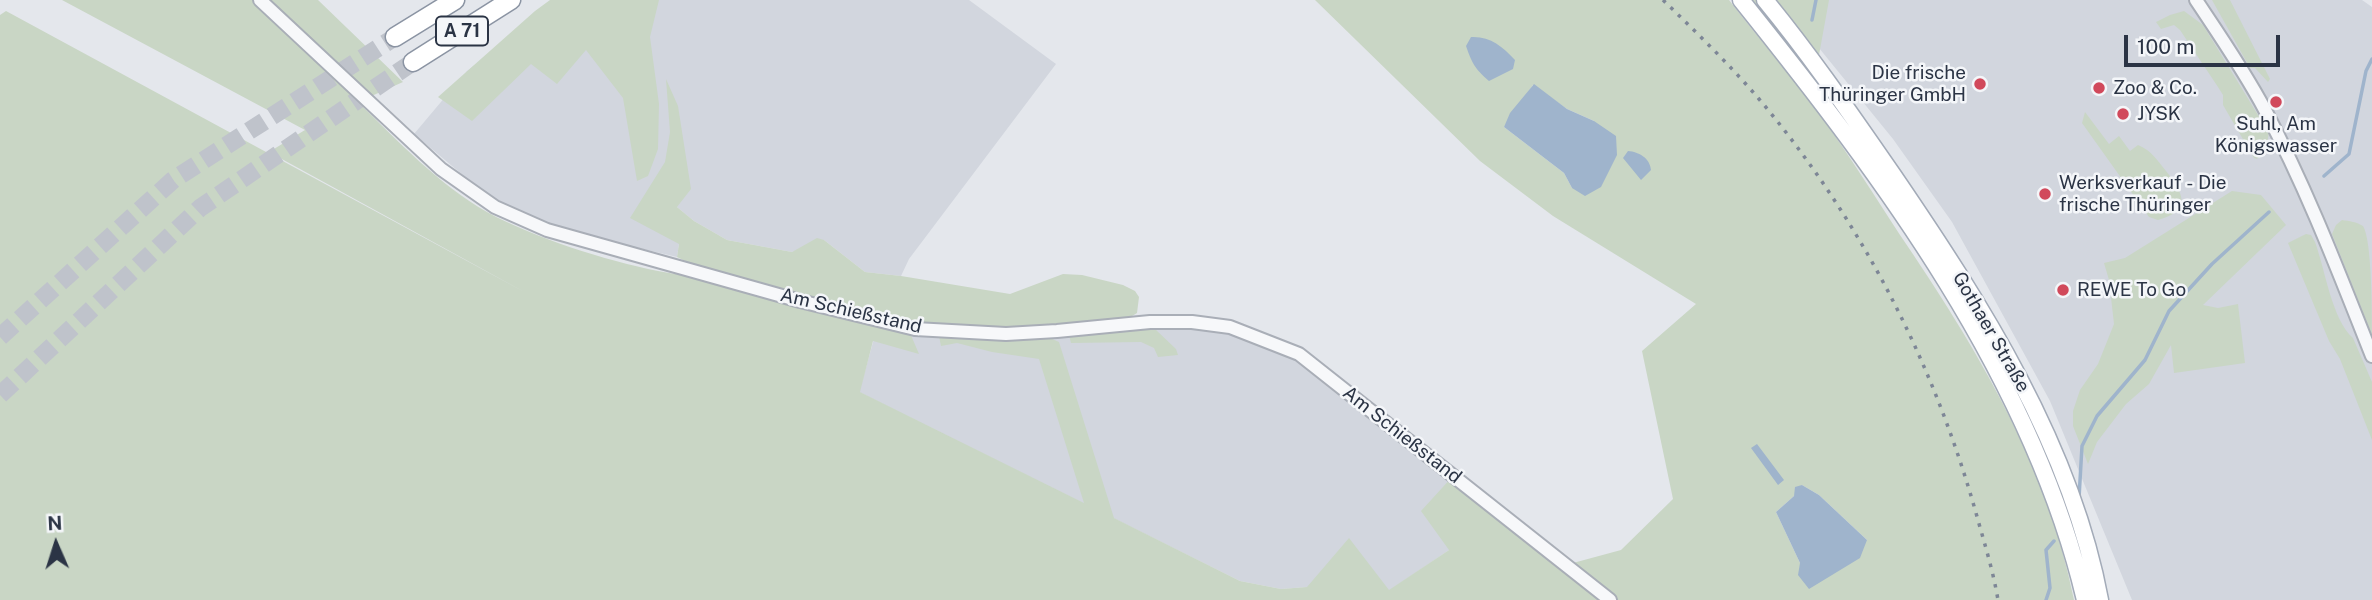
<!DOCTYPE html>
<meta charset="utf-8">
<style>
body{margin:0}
#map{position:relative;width:2372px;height:600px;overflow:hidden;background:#e4e7ec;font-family:"Public Sans",sans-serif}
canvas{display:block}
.north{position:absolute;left:21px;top:509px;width:70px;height:70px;-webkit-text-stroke:5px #f4f6f9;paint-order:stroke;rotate:357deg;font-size:19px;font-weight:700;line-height:28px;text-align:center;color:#2b3445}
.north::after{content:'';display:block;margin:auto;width:24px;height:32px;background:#2b3445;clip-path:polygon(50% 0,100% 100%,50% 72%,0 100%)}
.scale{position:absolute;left:2124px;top:35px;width:156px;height:32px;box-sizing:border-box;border:4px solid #2b3445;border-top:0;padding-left:9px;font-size:21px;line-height:24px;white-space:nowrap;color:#2b3445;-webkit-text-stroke:5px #f4f6f9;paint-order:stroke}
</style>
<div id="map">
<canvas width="2372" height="600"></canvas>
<div class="north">N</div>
<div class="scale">100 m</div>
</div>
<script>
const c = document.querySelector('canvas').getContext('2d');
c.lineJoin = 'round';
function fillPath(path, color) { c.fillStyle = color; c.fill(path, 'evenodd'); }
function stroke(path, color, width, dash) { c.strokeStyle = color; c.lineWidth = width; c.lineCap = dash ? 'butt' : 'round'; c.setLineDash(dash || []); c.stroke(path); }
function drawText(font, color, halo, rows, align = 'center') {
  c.font = font + ' "Public Sans",sans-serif'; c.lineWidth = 5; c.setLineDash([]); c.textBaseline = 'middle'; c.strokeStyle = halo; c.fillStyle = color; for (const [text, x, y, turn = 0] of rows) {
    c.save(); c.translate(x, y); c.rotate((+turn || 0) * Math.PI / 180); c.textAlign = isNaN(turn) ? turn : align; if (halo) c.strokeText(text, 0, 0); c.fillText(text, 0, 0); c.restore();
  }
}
fillPath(new Path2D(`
 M558,0H969L1056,64L909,259L901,276L865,272L824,240L792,252L727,240L694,221L677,207L679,244L677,257L567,231L489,197L414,134L467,71Z
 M1780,0H2362L2372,7V600H2132L2050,401L1952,222L1893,139Z
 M879,321L1192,322L1299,354L1453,476L1449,550L1389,591L1307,587L1281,589L1240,581L859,392Z`), '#d2d6de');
fillPath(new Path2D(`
 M62,0H318L403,82L358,102C397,140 439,185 487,212C532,237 607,261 658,271C678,275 700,277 721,279L677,257L679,244L630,218L665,162L670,132L666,79L678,106L691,189L677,207L694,221L727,240L792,252L817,238L824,240L865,272L901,276L1010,294L1063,274L1082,275L1123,285L1135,291L1139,297L1137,313L1119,324L910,333L919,354L873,341L860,392L1084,503L1039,359L992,352L957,343L941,346L939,336L1050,338L1059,342L1114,518L1240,581L1281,589L1307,587L1349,538L1389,590L1449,550L1421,511L1453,476L1573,563L1621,550L1673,499L1642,351L1696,304L1553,216L1480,161L1315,0H1729C1759,39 1792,76 1821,116C1849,155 1874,195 1900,235C1976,347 2048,466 2074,600H0V15L6,11L528,294L269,152L305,130ZM1533,85L1567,109L1594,121L1572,188L1564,173L1504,127ZM1802,485L1819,495L1867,540L1800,563L1776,512L1794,496Z
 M550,0H659L650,37L659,104L658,149L648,176L637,181L623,98L586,50L557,84L531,64L472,121L438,97L535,11Z
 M1749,0H1756L1812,73L1907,209L1997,353L2024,406L2059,486L2076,537L2090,587L2015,393Z
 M1777,0H1829L1819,55L1779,4Z
 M2212,0H2230L2270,79L2268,82L2255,68H2250Z
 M2184,11L2203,25L2269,133L2266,148L2257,159L2254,158L2223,105V95L2218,87L2180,30L2174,25L2161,29L2156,22L2170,15Z
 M2085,112L2109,144L2119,136L2130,151L2138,145C2151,150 2158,161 2166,171C2183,193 2193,210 2158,220L2149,217L2082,123Z
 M2232,191L2261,195L2286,225L2203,305L2218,308L2238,304L2245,363L2174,373L2171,345L2149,384L2126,404L2097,442L2088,464L2073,426V411L2080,390L2098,364L2114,324L2109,280L2104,263L2125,258Z
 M2342,220C2349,221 2357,222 2363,226C2372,240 2372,313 2372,335L2332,234L2336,225Z
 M2306,234L2311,235L2315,242C2325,269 2332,320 2353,338L2372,382V440L2340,359L2329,341L2288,243Z
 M1155,329L1176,349L1178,355L1158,357L1154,348L1141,342L1071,343L1069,335Z`), '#c9d6c5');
fillPath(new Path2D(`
 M1471,37C1490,36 1502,46 1515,60L1513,69L1489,81C1475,69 1472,63 1466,46Z
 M1534,84L1567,109L1594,121L1616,136L1617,155L1601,187L1585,196L1572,188L1564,173L1504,127L1510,113Z
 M1628,151C1639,152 1650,158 1651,170L1641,180L1623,158Z
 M1757,444L1784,480L1778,485L1751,448Z
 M1802,485L1819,495L1867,540L1860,558L1809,589L1798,575L1800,563L1776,512L1794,496L1795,487Z`), '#9fb4cc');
stroke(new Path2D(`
 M1812,20L1816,0
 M2324,176L2349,154L2366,71L2372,59
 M2079,498L2082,446L2097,416L2145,360L2169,311L2212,264L2269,212
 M2046,600L2050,588L2046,550L2054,541`), '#9fb4cc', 3.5);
stroke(new Path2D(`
 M0,337L173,180L395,37
 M0,395L200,208L413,62`), '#bfc3cb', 18, [18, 9]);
const minor = new Path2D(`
 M260,0L441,169L495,207L547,230L800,301L915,329L1006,334L1057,331L1150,322H1192L1230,327L1299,354L1610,600
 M2196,0C2220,36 2245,72 2265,110C2307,189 2339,273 2372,356`);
const major = new Path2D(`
 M1741,0C1883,177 2032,375 2085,600
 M1765,0C1811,56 1852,116 1893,175C1981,304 2071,444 2100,600`);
const highway = new Path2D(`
 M395,37L455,0
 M413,62L511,0`);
stroke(minor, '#a9aeb7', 16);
stroke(major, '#a3abb8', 19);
stroke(highway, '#8b94a3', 21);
stroke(minor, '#f7f8fa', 12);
stroke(major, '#fff', 16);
stroke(highway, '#fff', 18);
stroke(new Path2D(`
 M1663,0C1696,32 1729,64 1759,99C1861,220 1933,361 1976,513C1984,542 1993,570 1998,600`), '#7d8696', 3.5, [3.5, 7]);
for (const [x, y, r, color] of [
 [1980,84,7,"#d1495b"],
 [2099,88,7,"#d1495b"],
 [2276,102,7,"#d1495b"],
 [2123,114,7,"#d1495b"],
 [2045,194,7,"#d1495b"],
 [2063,290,7,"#d1495b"]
]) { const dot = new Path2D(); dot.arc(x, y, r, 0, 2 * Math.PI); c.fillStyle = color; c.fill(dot); stroke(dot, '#f4f6f9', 2.5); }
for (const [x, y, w] of [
 [462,31,52]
]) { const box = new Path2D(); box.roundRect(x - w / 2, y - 14.5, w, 29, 5); c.fillStyle = '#f4f6f9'; c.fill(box); stroke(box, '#2b3445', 2); }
drawText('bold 18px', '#2b3445', null, [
 ["A 71",462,31]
]);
drawText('19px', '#2b3445', '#f4f6f9', [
 ["Die frische",1966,73,"right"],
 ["Thüringer GmbH",1966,95,"right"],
 ["Zoo & Co.",2113,88],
 ["JYSK",2137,114],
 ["Suhl, Am",2276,124,"center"],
 ["Königswasser",2276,146,"center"],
 ["Werksverkauf - Die",2059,183],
 ["frische Thüringer",2059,205],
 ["REWE To Go",2077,290]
], 'left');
drawText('19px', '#2b3445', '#f4f6f9', [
 ["Am Schießstand",851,311,13],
 ["Gothaer Straße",1991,332,60],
 ["Am Schießstand",1402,435,38]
]);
</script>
